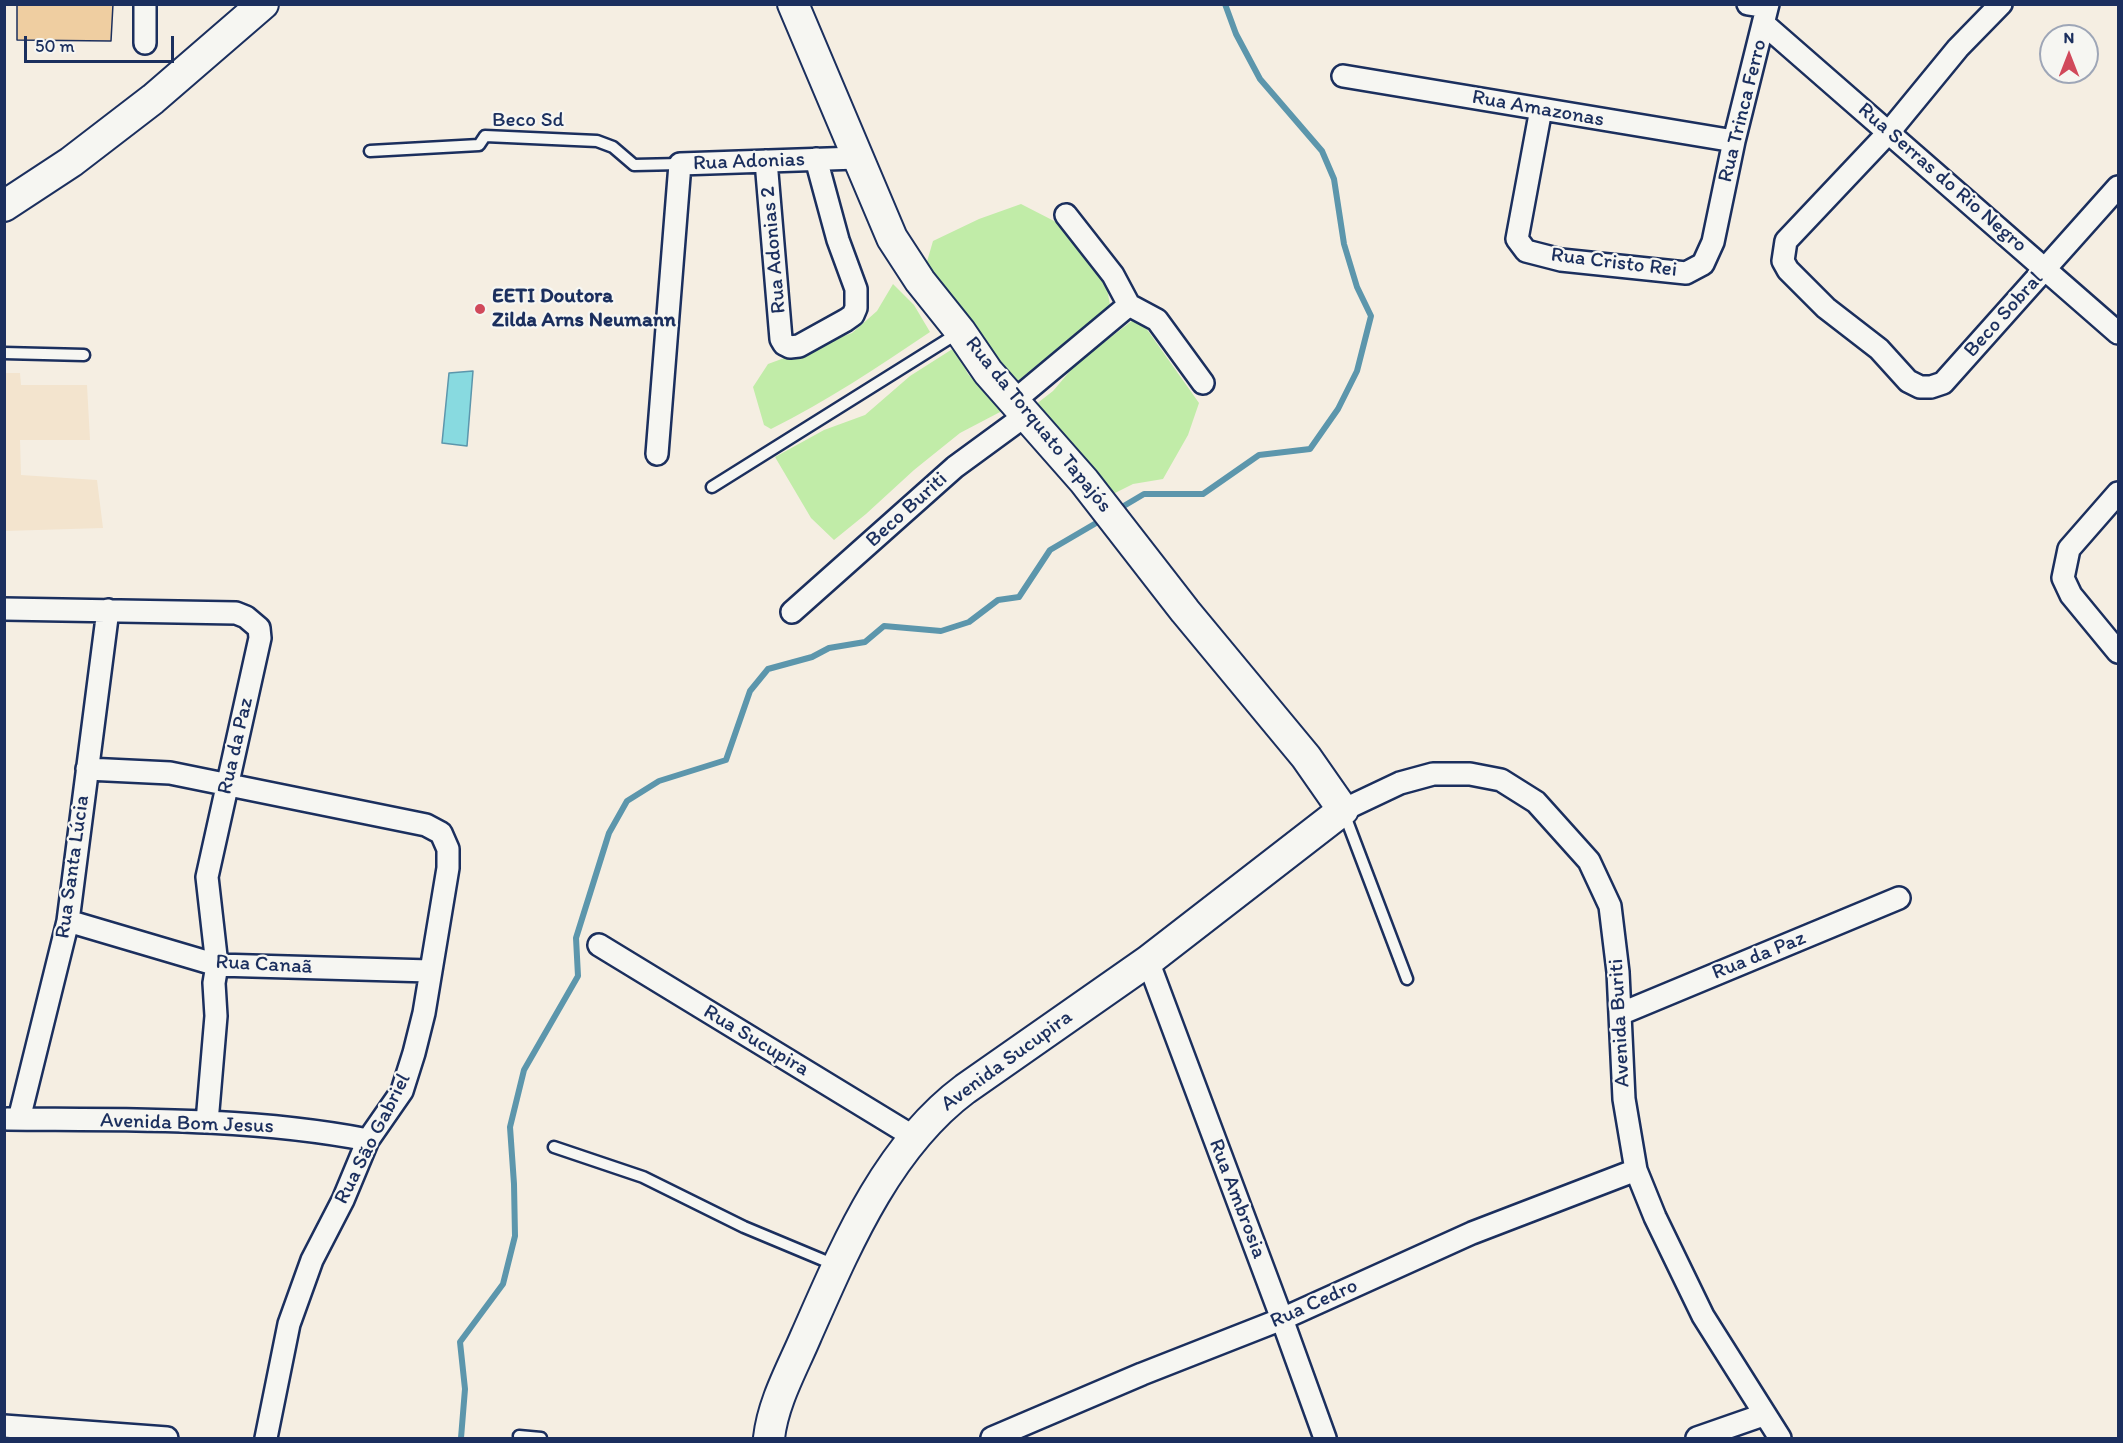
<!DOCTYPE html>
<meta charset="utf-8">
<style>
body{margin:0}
#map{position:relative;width:2123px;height:1443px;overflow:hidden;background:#f5eee2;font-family:Itim,sans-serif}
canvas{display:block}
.frame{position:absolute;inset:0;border:6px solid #1b2f5e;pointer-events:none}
.north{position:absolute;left:2039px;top:24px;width:60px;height:60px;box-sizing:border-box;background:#f6f6f2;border:2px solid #9ea6b7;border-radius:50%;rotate:0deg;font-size:16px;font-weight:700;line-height:24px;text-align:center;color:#1b2f5e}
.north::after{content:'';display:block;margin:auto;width:21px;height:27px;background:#d1495b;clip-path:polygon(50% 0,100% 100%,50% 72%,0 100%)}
.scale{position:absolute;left:24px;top:36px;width:150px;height:27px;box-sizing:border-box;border:3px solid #1b2f5e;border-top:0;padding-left:8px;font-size:18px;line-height:21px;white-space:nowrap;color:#1b2f5e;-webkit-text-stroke:4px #f6f6f2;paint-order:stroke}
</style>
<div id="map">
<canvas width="2123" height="1443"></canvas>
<div class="frame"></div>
<div class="north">N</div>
<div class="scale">50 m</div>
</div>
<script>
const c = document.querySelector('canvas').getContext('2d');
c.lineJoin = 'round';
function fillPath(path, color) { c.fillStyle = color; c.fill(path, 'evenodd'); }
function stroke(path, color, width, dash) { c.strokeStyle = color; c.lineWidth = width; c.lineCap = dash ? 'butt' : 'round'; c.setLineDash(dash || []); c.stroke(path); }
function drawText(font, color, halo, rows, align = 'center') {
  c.font = font + ' Itim,sans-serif'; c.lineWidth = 4.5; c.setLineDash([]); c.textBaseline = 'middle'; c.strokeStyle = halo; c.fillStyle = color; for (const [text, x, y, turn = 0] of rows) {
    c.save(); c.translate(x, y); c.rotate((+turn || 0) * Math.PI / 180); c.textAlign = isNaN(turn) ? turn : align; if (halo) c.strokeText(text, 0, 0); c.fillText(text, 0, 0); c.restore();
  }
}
fillPath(new Path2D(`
 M4,373H20L21,385H87L90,440H20L21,475L97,480L103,528L5,531Z`), '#f3e4ce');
fillPath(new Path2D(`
 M1021,204L1056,222L1082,248L1106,283L1110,305L1014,384L926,265L933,241L979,219Z
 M893,284L914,305L930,332C878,367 827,401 771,429L764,425L753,387L768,364L852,333L877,311Z
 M1133,320L1146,328L1199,403L1188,435L1163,479L1133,484L1111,495L1035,405L1053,391L1076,364Z
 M954,348L968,374L1002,411L960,433L914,470L866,514L834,540L811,518L775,457L824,430L865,415L910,376Z`), '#c1eca8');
const water = new Path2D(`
 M473,371L467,446L442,443L449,373Z`);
fillPath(water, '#88dae0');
stroke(water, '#5c96ac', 1.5);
stroke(new Path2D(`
 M1117,510L1144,494H1203L1259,455L1310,449L1338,409L1357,371L1371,316L1357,287L1344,244L1334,179L1322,151L1260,79L1236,34L1225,4
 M461,1438L465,1389L460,1342L503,1284L515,1236L514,1184L510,1127L524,1070L578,976L576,938L609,833L627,801L659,781L726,760L750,691L768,669L812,657L829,648L865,642L884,626L941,631L969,622L998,600L1019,597L1050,550L1103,519`), '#5c96ac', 6);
const building = new Path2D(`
 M17,4H113L111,41L17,40Z`);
fillPath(building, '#efcea1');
stroke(building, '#1b2f5e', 1.5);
const lane = new Path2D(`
 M370,151L479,145L485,136L597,141L613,147L634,165L680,164
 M4,353L84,355
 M712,487L958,333
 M1344,813L1407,979
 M554,1147L643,1177L744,1227L835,1265
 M519,1436L541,1438`);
const street = new Path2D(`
 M1748,4L1767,7
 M2001,4L1958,48L1889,132L1786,241L1783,261L1788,270L1826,308L1879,349L1908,381L1920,387H1931L1943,383L2118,187
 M1764,24L2118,333
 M145,43V4
 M1343,76L1734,141
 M1541,109L1517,239L1526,251L1561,260L1686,273L1703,264L1713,242L1734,141L1768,4
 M766,161L781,339L784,344L790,347L799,346L846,320L853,315L856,308V289L838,240L816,159
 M1066,215L1113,275L1129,305L1157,320L1203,383
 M1014,401L1129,305
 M657,454L680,164L857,158
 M2118,493L2069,549L2063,578L2071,595L2118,652
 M4,609L236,613L246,617L259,628L260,638L207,877L217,965L214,983L216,1016L207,1122
 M792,612L955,467L1026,415
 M87,769L170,773L426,825L441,833L448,849V868L424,1013L414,1053L402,1091L368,1140L343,1200L312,1260L289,1324L266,1438
 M1343,810L1400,783L1433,774H1470L1501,780L1536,802L1589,861L1610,906L1618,972L1624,1099L1636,1170L1655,1217L1703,1316L1780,1438
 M68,921L217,965L430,971
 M599,945L914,1137
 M1148,961L1282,1319L1325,1438
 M1620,1014L1899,898
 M7,1119C127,1120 249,1117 368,1140
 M19,1119L68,921L108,610
 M4,1426L167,1438
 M992,1438L1142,1374L1282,1319L1472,1233L1636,1170
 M1697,1438L1763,1415`);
const secondary = new Path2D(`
 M4,206L71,162L153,99L263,4
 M769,1438C773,1402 792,1369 806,1336C845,1248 886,1148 965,1089L1148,961L1343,810L1306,757L1185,611L1084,481L988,372L960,331L920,281L892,238L793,4`);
stroke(lane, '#1b2f5e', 15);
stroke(street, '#1b2f5e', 26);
stroke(secondary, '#1b2f5e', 34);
stroke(lane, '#f6f6f2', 10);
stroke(street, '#f6f6f2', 21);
stroke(secondary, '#f6f6f2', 30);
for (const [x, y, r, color] of [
 [480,309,6,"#d1495b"]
]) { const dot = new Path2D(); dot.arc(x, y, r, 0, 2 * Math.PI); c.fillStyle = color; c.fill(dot); stroke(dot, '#f6f6f2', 2); }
drawText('21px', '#1b2f5e', '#f6f6f2', [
 ["Rua Amazonas",1538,109,10],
 ["Rua Trinca Ferro",1743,111,-76],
 ["Beco Sd",528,121],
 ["Rua Adonias",749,162,-2],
 ["Rua Serras do Rio Negro",1942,178,41],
 ["Rua Adonias 2",774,250,-95],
 ["Rua Cristo Rei",1614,263,7],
 ["Beco Sobral",2004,315,-48],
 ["Rua da Torquato Tapajós",1038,425,51],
 ["Beco Buriti",907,510,-42],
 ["Rua da Paz",236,746,-77],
 ["Rua Santa Lúcia",73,867,-82],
 ["Rua da Paz",1759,956,-22],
 ["Rua Canaã",264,965,3],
 ["Avenida Buriti",1620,1023,-93],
 ["Rua Sucupira",756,1041,31],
 ["Avenida Sucupira",1007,1061,-36],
 ["Avenida Bom Jesus",187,1124,2],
 ["Rua São Gabriel",373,1139,-63],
 ["Rua Ambrosia",1237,1199,69],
 ["Rua Cedro",1314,1304,-24]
]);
drawText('bold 21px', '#1b2f5e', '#f6f6f2', [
 ["EETI Doutora",492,297],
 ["Zilda Arns Neumann",492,321]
], 'left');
</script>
